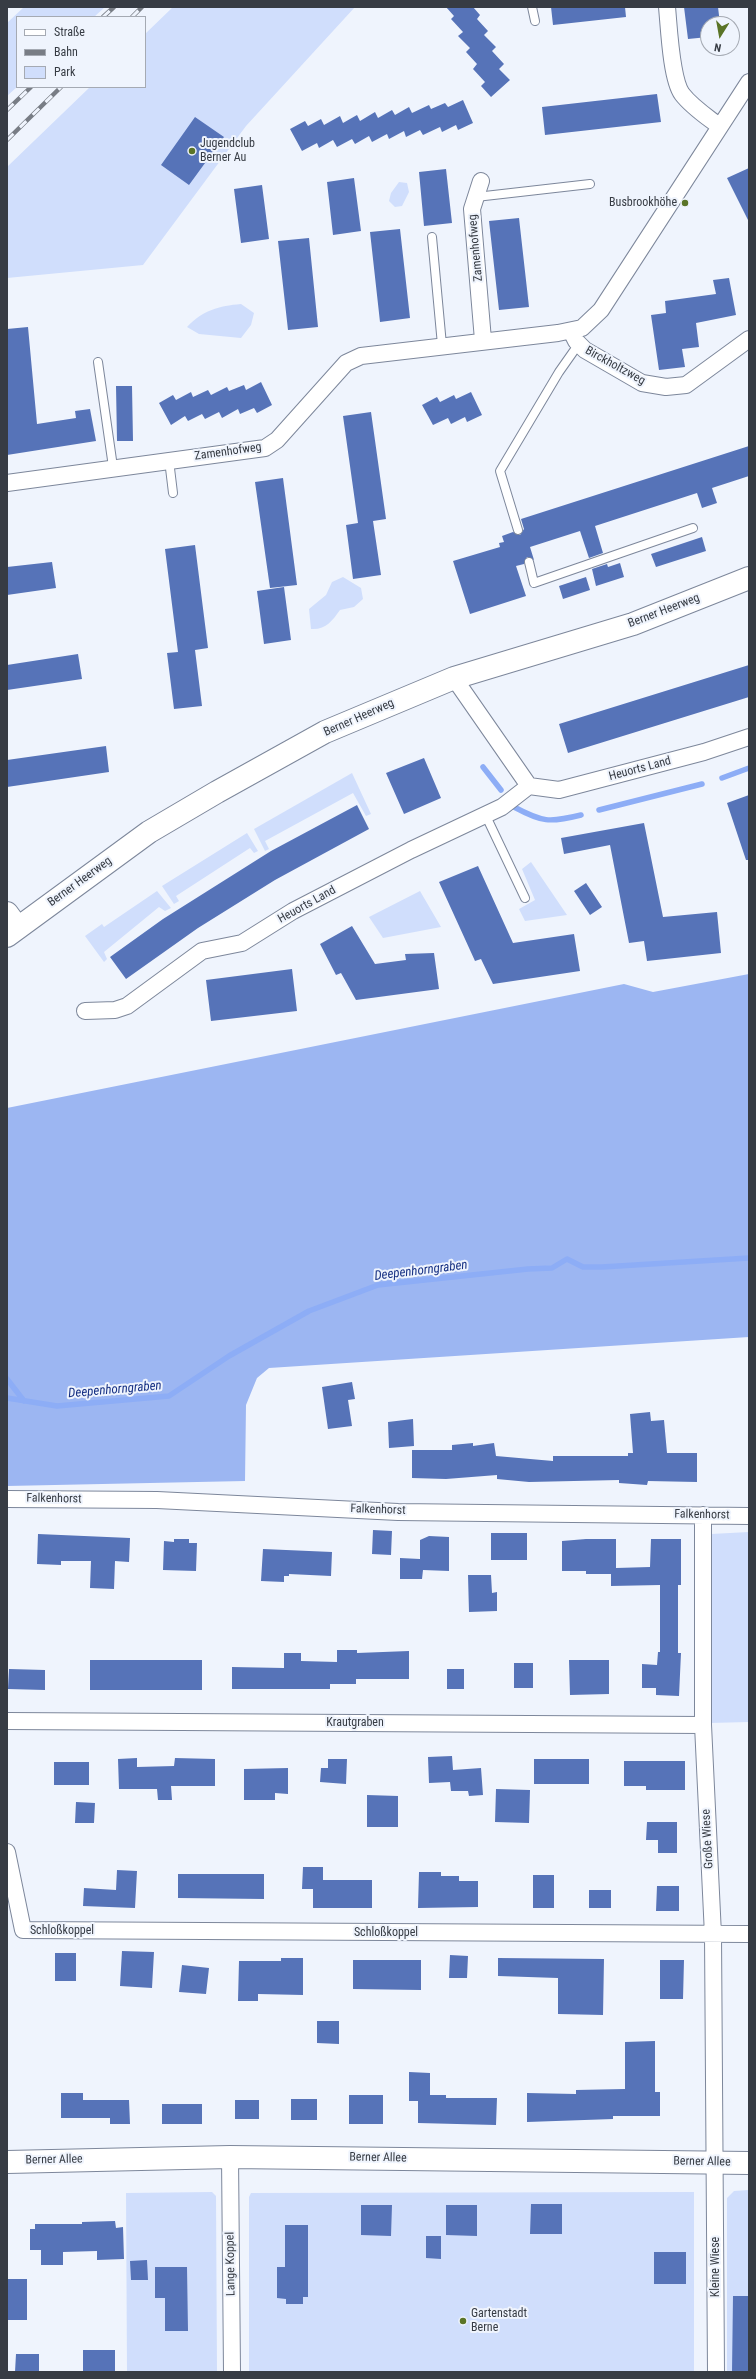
<!DOCTYPE html>
<meta charset="utf-8">
<style>
body{margin:0}
#map{position:relative;width:756px;height:2379px;overflow:hidden;background:#eff4fd;font-family:"Roboto Condensed",sans-serif}
canvas{display:block}
.frame{position:absolute;inset:0;border:8px solid #373c44;pointer-events:none}
.legend{position:absolute;left:16px;top:16px;width:130px;height:72px;box-sizing:border-box;background:#eff4fd;border:1px solid #a5aab3;margin:0;padding:5px 7px;list-style:none;font-size:12px;color:#373c44}
.legend li{display:flex;align-items:center;gap:8px;height:20px}
.legend b{width:20px;border:1px solid #a5aab3}
.north{position:absolute;left:700px;top:16px;width:40px;height:40px;box-sizing:border-box;background:#eff4fd;border:1px solid #a5aab3;border-radius:50%;rotate:191deg;font-size:11px;font-weight:700;line-height:16px;text-align:center;color:#373c44}
.north::after{content:'';display:block;margin:auto;width:14px;height:18px;background:#5a7427;clip-path:polygon(50% 0,100% 100%,50% 72%,0 100%)}
</style>
<div id="map">
<canvas width="756" height="2379"></canvas>
<div class="frame"></div>
<ul class="legend">
<li><b style="height:5px;background:#fff"></b>Straße</li>
<li><b style="height:5px;background:#787d85"></b>Bahn</li>
<li><b style="height:11px;background:#d0defc"></b>Park</li>
</ul>
<div class="north">N</div>
</div>
<script>
const c = document.querySelector('canvas').getContext('2d');
c.lineJoin = 'round';
function fillPath(path, color) { c.fillStyle = color; c.fill(path, 'evenodd'); }
function stroke(path, color, width, dash) { c.strokeStyle = color; c.lineWidth = width; c.lineCap = dash ? 'butt' : 'round'; c.setLineDash(dash || []); c.stroke(path); }
function drawText(font, color, halo, rows, align = 'center') {
  c.font = font + ' "Roboto Condensed",sans-serif'; c.lineWidth = 4; c.setLineDash([]); c.textBaseline = 'middle'; c.strokeStyle = halo; c.fillStyle = color; for (const [text, x, y, turn = 0] of rows) {
    c.save(); c.translate(x, y); c.rotate((+turn || 0) * Math.PI / 180); c.textAlign = isNaN(turn) ? turn : align; if (halo) c.strokeText(text, 0, 0); c.fillText(text, 0, 0); c.restore();
  }
}
fillPath(new Path2D(`
 M24,7H105L94,17H17V87L7,96V23Z
 M173,7H355L246,126L143,265L7,278V167L90,87H145V34Z
 M399,182L407,183L409,192L402,206L395,207L389,201L391,193Z
 M241,304L254,313L251,325L241,338L199,334L187,327C203,310 219,306 241,304Z
 M343,577L361,588L363,599L354,607L340,610C332,621 326,630 311,629L309,609L326,595L332,582Z
 M352,773L371,814L366,816L353,793L265,841L269,849L265,851L254,829Z
 M247,833L258,851L254,853L250,848L176,896L179,901L174,904L162,886Z
 M531,862L567,915L525,921L519,909L535,900L522,869Z
 M157,891L171,908L165,911L159,907L104,952L107,959L104,962L85,936L102,924L104,927Z
 M420,891L441,927L383,938L369,917Z
 M749,1532V1722L709,1723L711,1534Z
 M749,2190V2372H727V2198L734,2191Z
 M212,2192L216,2196L217,2372H127L126,2193Z
 M694,2192V2372H249V2197L251,2193Z`), '#d0defc');
fillPath(new Path2D(`
 M749,974V1337L269,1368L257,1378L246,1405L245,1481L7,1486V1108L624,984L653,992Z`), '#9cb6f2');
stroke(new Path2D(`
 M483,767L501,790
 M722,778L749,768
 M514,807C542,822 549,823 581,815
 M599,810L702,784
 M7,1379L24,1401
 M7,1398L57,1406L169,1396L229,1356L309,1311L378,1285L528,1269L552,1268L567,1259L583,1267H602L749,1258`), '#8dadf6', 5.5);
fillPath(new Path2D(`
 M446,7H473L480,15L477,19L488,31L484,35L496,47L492,51L504,64L499,69L510,80L491,97L481,86L485,82L473,69L477,64L466,52L470,48L458,36L463,32L451,19L454,16Z
 M551,7H625L626,17L553,25Z
 M684,7H718L720,24H708V37L688,39Z
 M657,94L661,122L545,135L542,107Z
 M463,100L473,123L458,130L456,125L442,132L440,127L423,135L420,130L406,137L404,131L389,139L387,134L372,142L369,136L355,144L352,139L337,147L333,140L319,148L317,143L302,151L290,129L305,121L308,126L321,119L324,125L340,116L343,123L357,115L360,121L375,112L378,118L392,110L395,115L409,107L412,113L429,105L431,109L445,103L448,107Z
 M195,117L224,137L189,185L161,165Z
 M749,168V222L727,178Z
 M446,169L452,223L424,226L419,172Z
 M354,178L361,231L333,235L327,182Z
 M262,185L269,239L241,243L234,189Z
 M519,218L529,307L499,310L489,221Z
 M400,229L410,318L380,322L370,232Z
 M309,238L318,327L288,330L278,241Z
 M729,278L736,315L696,323L699,347L682,349L685,367L659,370L651,315L666,313L665,301L716,294L713,280Z
 M28,327L37,424L76,418L75,411L90,409L96,441L7,455V329Z
 M261,382L272,405L257,413L254,408L240,414L238,409L222,418L219,412L205,419L202,414L188,421L185,416L171,425L159,403L173,395L176,400L191,392L193,397L208,390L211,395L227,387L229,391L244,385L246,390Z
 M116,386H132L133,441H117Z
 M471,392L482,415L467,422L465,417L451,424L448,418L433,425L422,405L437,397L440,402L454,395L456,399Z
 M371,412L386,519L373,521L381,575L353,579L346,525L358,523L343,416Z
 M749,446V476L712,488L717,503L702,508L697,493L595,526L603,553L589,558L580,531L530,547L534,560L527,557L524,564L516,566L526,596L470,614L453,561L500,547L499,543L504,542L502,536L513,532L520,535L524,529L521,519Z
 M283,478L297,585L270,588L255,482Z
 M702,537L706,551L656,567L651,554Z
 M195,545L208,648L195,650L202,706L174,709L167,653L178,652L165,549Z
 M52,562L56,588L7,595V567Z
 M620,563L624,577L596,586L592,569L607,564L608,567Z
 M586,577L590,590L563,599L559,586Z
 M284,587L291,640L264,644L257,591Z
 M78,654L82,679L7,690V665Z
 M749,665V697L568,753L559,724Z
 M106,746L109,772L7,787V760Z
 M424,758L441,798L404,814L386,773Z
 M749,795V860H746L727,803Z
 M357,805L369,829L275,880L198,928L126,979L110,957L163,919L271,851Z
 M644,823L663,917L717,912L721,953L647,961L644,941L629,943L610,845L564,854L561,838Z
 M478,866L513,943L574,934L580,971L493,984L481,959L475,961L439,882Z
 M586,883L602,907L590,915L574,891Z
 M352,926L375,964L406,960L405,954L434,953L439,989L356,1000L341,973L336,975L320,944Z
 M292,969L297,1011L211,1021L206,980Z
 M352,1382L355,1399L348,1400L352,1426L328,1429L322,1387Z
 M650,1412L651,1421L664,1420L667,1453H697V1482L648,1481L647,1485L619,1483V1480L529,1482L497,1479V1475L446,1479L412,1478V1450H452V1445L473,1443V1446L494,1443L496,1456L553,1461V1456H628V1453H633L630,1414Z
 M413,1419L414,1446L389,1448L388,1422Z
 M373,1530L392,1531L391,1555L372,1554Z
 M491,1533H527V1560H491Z
 M38,1534L130,1538L129,1562L115,1561L114,1589L90,1588L91,1561H61V1565L37,1564Z
 M429,1536L449,1537V1571L423,1570L422,1579H400V1558L420,1559V1540Z
 M174,1539H189V1543H197L196,1571L163,1570L164,1541L174,1542Z
 M586,1539H616V1568L650,1567L651,1539H681V1585H678V1653H681L679,1696L656,1695V1688H642V1664L657,1665L658,1652H660V1585L611,1586V1574H586V1571H562V1541Z
 M263,1549L332,1552L331,1576L289,1574V1576H284V1582L261,1581Z
 M468,1575H491L492,1593L497,1592V1611L469,1612Z
 M337,1650H357V1653L409,1651V1679H356V1684H330V1689H232V1667L284,1668V1653H301V1661L337,1662Z
 M90,1660H202V1690H90Z
 M569,1660H609V1694L570,1695Z
 M514,1663H533V1688H514Z
 M9,1669L45,1670V1690L8,1689Z
 M447,1669H464V1689H447Z
 M452,1756L453,1770L481,1768L483,1795L469,1796L468,1791H451L450,1782L429,1783L428,1757Z
 M137,1758V1767L174,1766L175,1758L215,1759V1786H171L172,1800H158L157,1789H119L118,1759Z
 M328,1759H347L346,1784L320,1782L321,1768H328Z
 M534,1759H589V1784H534Z
 M624,1761H685V1790H646V1786H624Z
 M54,1762H89V1785H54Z
 M288,1768V1794L275,1793V1800H244V1769Z
 M496,1789L530,1790L529,1823L495,1822Z
 M367,1795L398,1796V1827H367Z
 M76,1802L95,1803L94,1823H75Z
 M647,1822H677V1853H658V1840H646Z
 M303,1867H323V1880H372V1908H313V1889H302Z
 M117,1870L137,1871L135,1908L83,1906L84,1888L116,1890Z
 M419,1872H441V1876H459V1881H478V1907L418,1908Z
 M178,1874H264V1899L178,1898Z
 M533,1875H554V1908H533Z
 M657,1886H679V1911H656Z
 M589,1890H611V1908H589Z
 M122,1951L154,1952L152,1988L120,1986Z
 M55,1953H76V1981H55Z
 M450,1955L468,1956L467,1978H449Z
 M281,1958H303V1995L258,1994V2001H238L239,1961H281Z
 M498,1958L604,1959L603,2015L558,2014V1978L498,1976Z
 M353,1960H421V1990L353,1989Z
 M660,1960H684L683,1999H660Z
 M182,1965L209,1968L206,1994L179,1992Z
 M317,2021H339V2044L317,2043Z
 M655,2041V2092H660V2116H613V2119L527,2122V2093L576,2094V2090L625,2089V2042Z
 M409,2072L430,2073V2095H446V2098H497L496,2125L418,2123V2101H409Z
 M61,2093H83V2100H129L130,2124H110V2118H61Z
 M349,2095H383V2124H349Z
 M291,2099H317V2120H291Z
 M235,2100H259V2119H235Z
 M162,2104H202V2124H162Z
 M531,2204H562V2234H530Z
 M361,2205H392L391,2236L361,2235Z
 M446,2205H477V2236L446,2235Z
 M115,2221L116,2228L123,2227L124,2259L97,2260V2251L63,2252V2265H41V2250H30V2229H35V2224H82V2222Z
 M285,2225H308V2297H303V2304H286V2299L277,2298V2267H285Z
 M426,2236H441V2259L426,2258Z
 M654,2252H686V2284H654Z
 M147,2260L148,2280H131L130,2261Z
 M155,2267H187L188,2331H165V2298H155Z
 M7,2279H27V2320H7Z
 M733,2296H749V2372H732Z
 M83,2350H115V2372H83Z
 M16,2354H39V2372H15Z`), '#5673b8');
const lane = new Path2D(`
 M532,7L535,21
 M476,197L590,184
 M432,237L442,345
 M98,362L113,467
 M169,460L173,493
 M518,530L500,471L559,372L578,345
 M529,562L534,583L693,528
 M485,814L525,898`);
const street = new Path2D(`
 M667,7C669,27 671,79 682,94C692,107 706,116 719,126
 M481,181L472,209L483,340
 M571,331L576,341L585,350L642,383L666,387L686,385L749,339
 M7,483L265,448L277,440L346,363L361,356L558,333L582,328L601,310L749,82
 M454,678L529,786L559,790L704,752L749,737
 M85,1011L115,1010L127,1006L202,951L242,943L293,911L411,850L502,807L529,786
 M7,1499L157,1500L398,1512L749,1516
 M703,1515V1725L713,1935L716,2372
 M7,1721L703,1725
 M7,1852L23,1930L749,1934
 M230,2157L232,2372`);
const secondary = new Path2D(`
 M7,913L18,928
 M7,936L149,832L217,792L325,732L454,678L633,624L749,578
 M7,2162L230,2157L749,2163`);
stroke(lane, '#7d879b', 10);
stroke(street, '#7d879b', 18);
stroke(secondary, '#7d879b', 24);
stroke(lane, '#fff', 8);
stroke(street, '#fff', 16);
stroke(secondary, '#fff', 22);
const rail = new Path2D(`
 M103,17L114,7
 M132,17L142,7
 M7,110L31,87
 M7,140L61,87`);
stroke(rail, '#787d85', 4.5);
stroke(rail, '#eff4fd', 3, [9]);
for (const [x, y, r, color] of [
 [192,151,4,"#5a7427"],
 [685,203,4,"#5a7427"],
 [463,2321,4,"#5a7427"]
]) { const dot = new Path2D(); dot.arc(x, y, r, 0, 2 * Math.PI); c.fillStyle = color; c.fill(dot); stroke(dot, '#eff4fd', 1.5); }
drawText('12px', '#373c44', '#eff4fd', [
 ["Jugendclub",200,144],
 ["Berner Au",200,158],
 ["Busbrookhöhe",677,203,"right"],
 ["Gartenstadt",471,2314],
 ["Berne",471,2328]
], 'left');
drawText('12px', '#373c44', '#eff4fd', [
 ["Zamenhofweg",476,248,-95],
 ["Birckholtzweg",615,366,29],
 ["Zamenhofweg",228,452,-8],
 ["Berner Heerweg",664,611,-21],
 ["Berner Heerweg",359,718,-24],
 ["Heuorts Land",640,769,-15],
 ["Berner Heerweg",80,882,-36],
 ["Heuorts Land",307,905,-29],
 ["Falkenhorst",54,1499,1],
 ["Falkenhorst",378,1510,2],
 ["Falkenhorst",702,1515,1],
 ["Krautgraben",355,1723],
 ["Große Wiese",708,1839,-93],
 ["Schloßkoppel",62,1931],
 ["Schloßkoppel",386,1933],
 ["Berner Allee",378,2158,1],
 ["Berner Allee",54,2160,-1],
 ["Berner Allee",702,2162,1],
 ["Lange Koppel",231,2264,-91],
 ["Kleine Wiese",716,2267,-90]
]);
drawText('italic 13px', '#163083', '#eff4fd', [
 ["Deepenhorngraben",421,1271,-7],
 ["Deepenhorngraben",115,1390,-5]
]);
</script>
